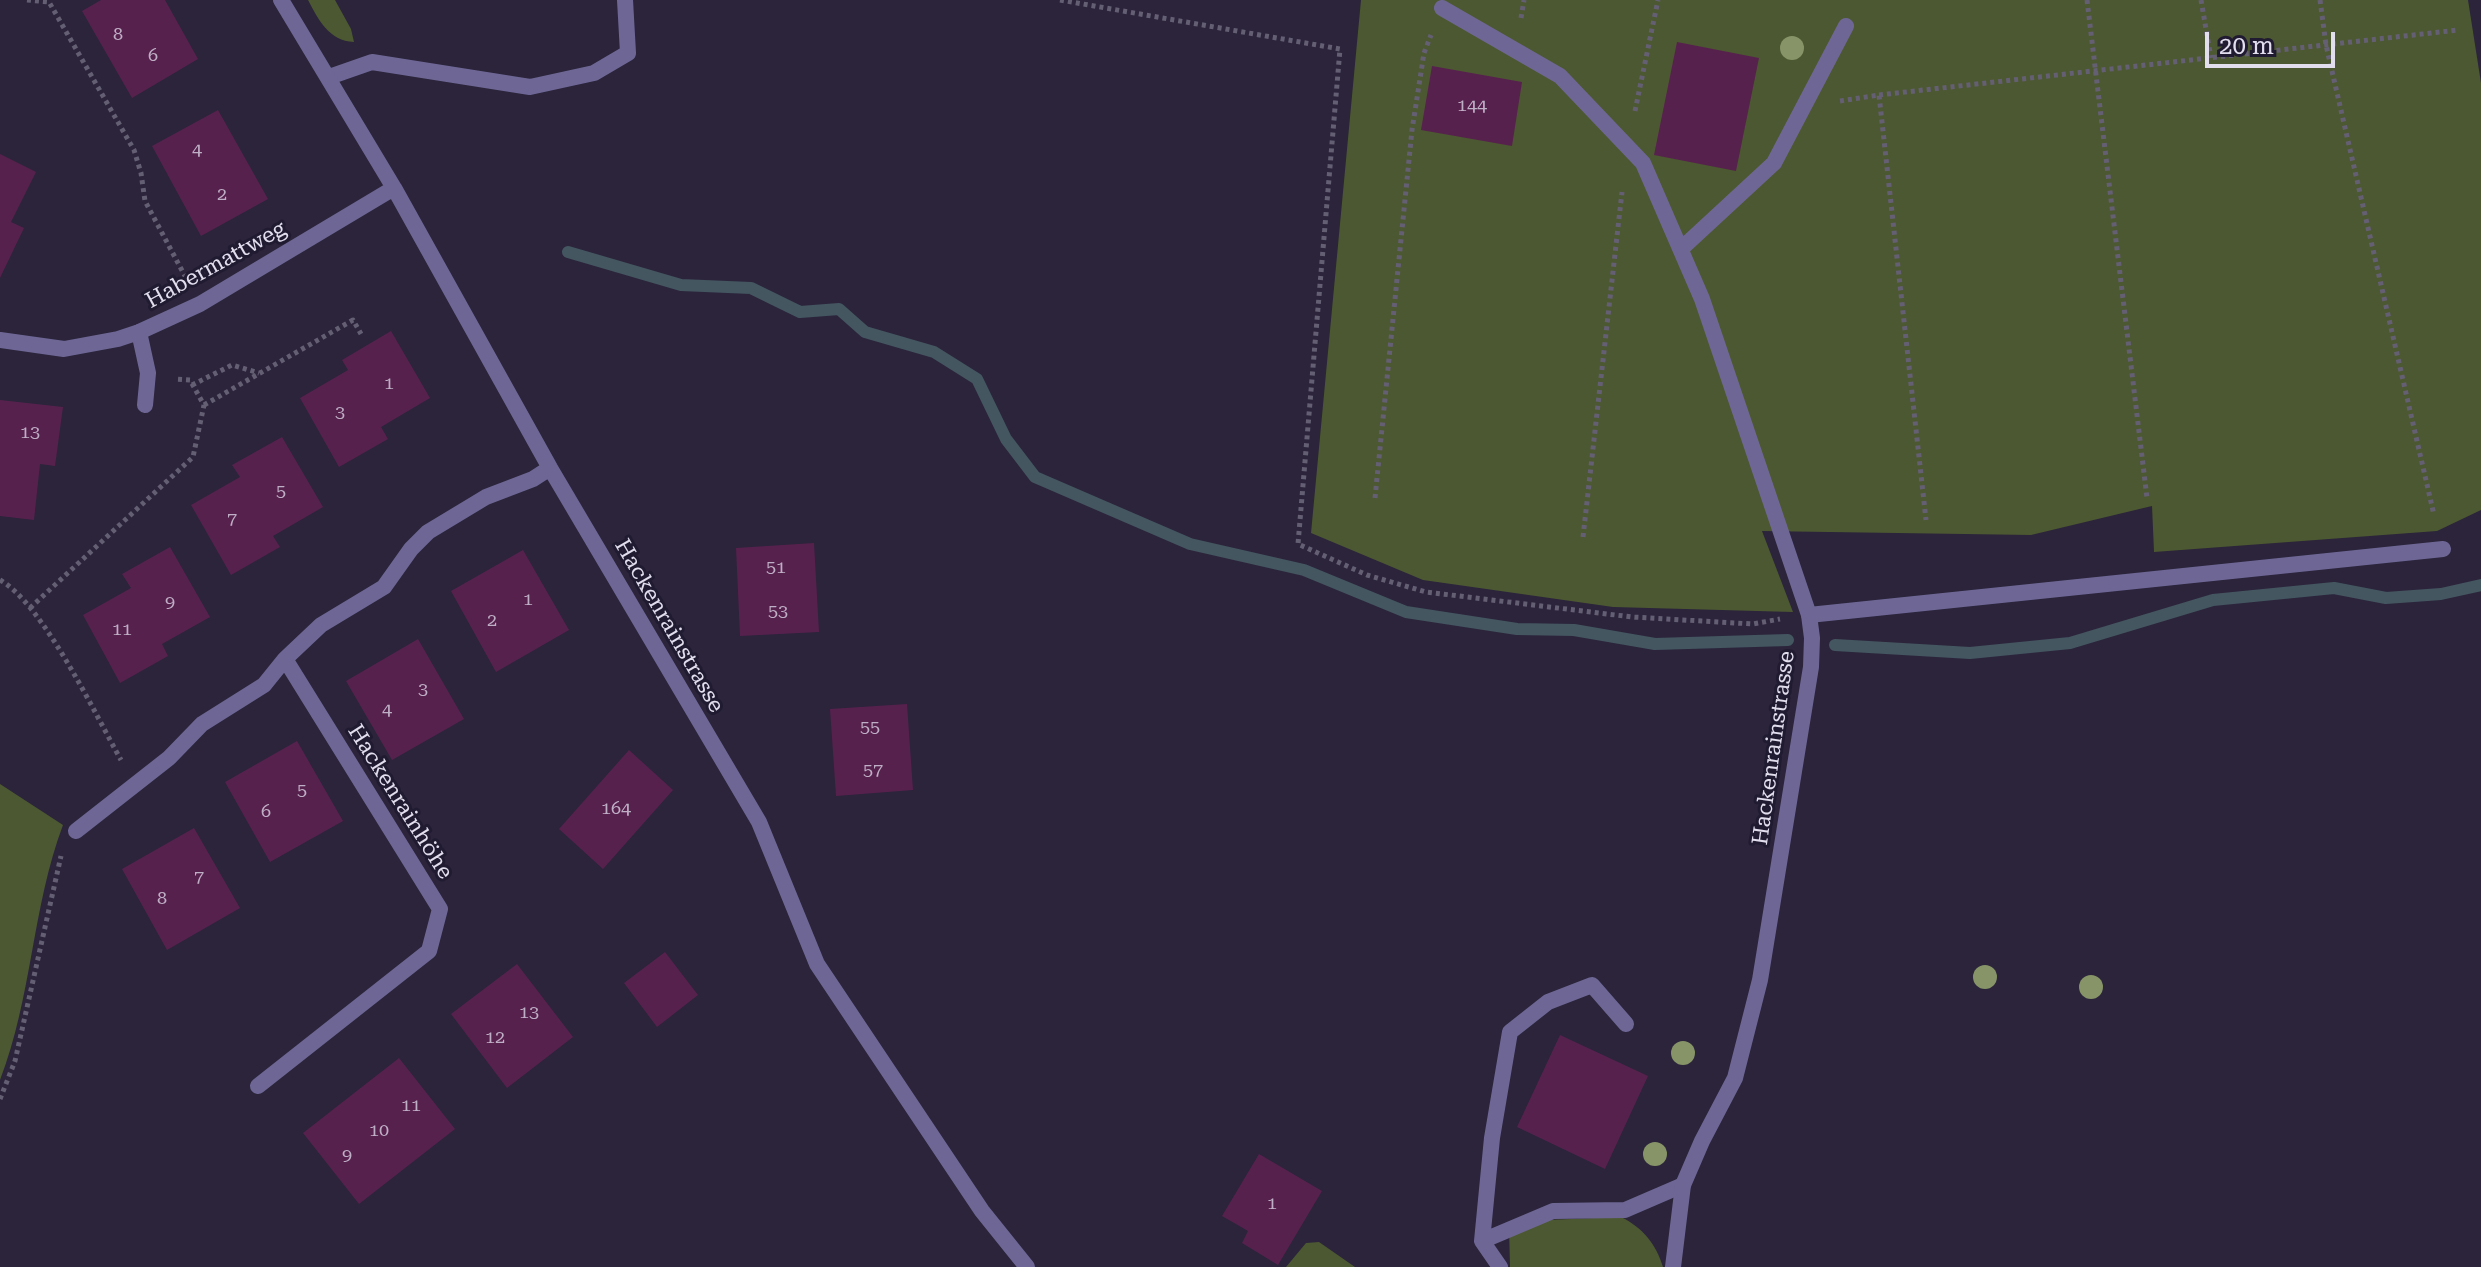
<!DOCTYPE html>
<meta charset="utf-8">
<style>
body{margin:0}
#map{position:relative;width:2481px;height:1267px;overflow:hidden;background:#2b243b;font-family:"Roboto Serif",serif}
canvas{display:block}
.scale{position:absolute;left:2205px;top:32px;width:130px;height:36px;box-sizing:border-box;border:4px solid #e2deee;border-top:0;padding-left:10px;font-size:24px;line-height:28px;white-space:nowrap;color:#e2deee;-webkit-text-stroke:6px #211b31;paint-order:stroke}
</style>
<div id="map">
<canvas width="2481" height="1267"></canvas>
<div class="scale">20 m</div>
</div>
<script>
const c = document.querySelector('canvas').getContext('2d');
c.lineJoin = 'round';
function fillPath(path, color) { c.fillStyle = color; c.fill(path, 'evenodd'); }
function stroke(path, color, width, dash) { c.strokeStyle = color; c.lineWidth = width; c.lineCap = dash ? 'butt' : 'round'; c.setLineDash(dash || []); c.stroke(path); }
function drawText(font, color, halo, rows, align = 'center') {
  c.font = font + ' "Roboto Serif",serif'; c.lineWidth = 6; c.setLineDash([]); c.textBaseline = 'middle'; c.strokeStyle = halo; c.fillStyle = color; for (const [text, x, y, turn = 0] of rows) {
    c.save(); c.translate(x, y); c.rotate((+turn || 0) * Math.PI / 180); c.textAlign = isNaN(turn) ? turn : align; if (halo) c.strokeText(text, 0, 0); c.fillText(text, 0, 0); c.restore();
  }
}
fillPath(new Path2D(`
 M308,0H335L351,29L354,42C329,41 318,19 308,0Z
 M1361,0H2468L2481,83V510L2437,531L2154,552L2152,506L2031,535L1762,531L1793,612L1613,607L1423,580L1311,533Z
 M0,784L63,825C32,907 32,998 0,1080Z
 M1621,1217C1643,1228 1656,1244 1663,1267H1510L1509,1227L1521,1221Z
 M1319,1242L1355,1267H1286L1306,1243Z`), '#4c5831');
stroke(new Path2D(`
 M568,252L681,285L751,288L800,312L839,309L865,332L934,352L977,379L1006,439L1035,477L1190,544L1304,570L1406,612L1517,629L1574,630L1655,644L1788,640
 M1835,645L1970,653L2070,643L2213,600L2334,588L2386,598L2441,594L2481,585`), '#445660', 12);
fillPath(new Path2D(`
 M101,0H165L198,59L132,98L82,11Z
 M1677,42L1759,58L1736,171L1654,155Z
 M1432,66L1522,82L1512,146L1421,130Z
 M218,110L268,199L201,236L152,146Z
 M0,154L36,172L11,222L24,228L0,278Z
 M391,331L430,398L381,427L388,439L339,467L300,398L348,370L342,360Z
 M0,400L63,407L55,466L40,464L34,520L0,516Z
 M282,437L323,507L273,536L280,547L231,575L191,505L240,477L232,465Z
 M814,543L819,632L740,636L736,548Z
 M170,547L210,617L162,644L168,656L120,683L83,615L131,588L122,574Z
 M523,550L569,630L496,672L451,591Z
 M418,639L464,719L392,760L346,681Z
 M907,704L913,790L836,796L830,709Z
 M297,741L343,821L270,862L225,782Z
 M629,750L673,790L603,869L559,829Z
 M194,828L240,908L167,950L122,869Z
 M665,952L698,995L657,1027L624,983Z
 M517,964L573,1037L507,1088L451,1014Z
 M1560,1035L1648,1076L1605,1169L1517,1127Z
 M399,1058L455,1129L359,1204L303,1133Z
 M1259,1154L1322,1191L1278,1265L1242,1243L1248,1231L1222,1216Z`), '#57214e');
stroke(new Path2D(`
 M27,0L49,2L134,150L141,173L145,201L186,278
 M1060,0L1340,49L1298,544L1367,575L1426,592L1632,617L1753,624L1780,619
 M2087,0L2147,498
 M2201,0L2211,58
 M2320,0L2326,45L2434,515
 M1521,18L1524,0
 M1879,95L2458,30
 M1840,101L1879,95L1926,520
 M1635,111L1658,0
 M192,385L232,365L259,373
 M204,405L353,320L361,334
 M1375,498L1412,130L1424,53L1431,35
 M1583,537L1622,192
 M0,580C43,604 95,714 121,760
 M30,608L193,457L204,405L190,380L175,379
 M0,1099L15,1061L61,856`), '#655f74', 5, [4, 4]);
stroke(new Path2D(`
 M1442,8L1560,76L1643,163L1702,299L1809,615
 M329,77L372,62L530,87L594,73L628,53L625,0
 M1681,249L1774,163L1846,26
 M139,332L148,373L145,405
 M1482,1241L1553,1211L1625,1210L1683,1185
 M1500,1267L1482,1241L1492,1138L1510,1032L1548,1002L1592,985L1626,1024`), '#6e6795', 16);
stroke(new Path2D(`
 M281,0L394,188L550,468L759,822L817,964L982,1211L1027,1267
 M0,340L64,349L118,339L139,332L200,304L394,188
 M76,831L169,758L202,724L264,685L285,659L321,625L384,587L411,549L428,532L486,497L533,479L550,468
 M258,1086L429,951L440,909L285,659
 M1673,1267L1683,1185L1702,1141L1735,1078L1760,980L1811,667L1812,638L1809,615L2443,549`), '#6e6795', 16);
c.fillStyle = '#869467';
for (const [x, y] of [
 [1792,48],
 [1985,977],
 [2091,987],
 [1683,1053],
 [1655,1154]
]) { c.beginPath(); c.arc(x, y, 12, 0, 2 * Math.PI); c.fill(); }
drawText('18px', '#bfafc6', null, [
 ["8",118,35],
 ["6",153,56],
 ["144",1472,106],
 ["4",197,150],
 ["2",222,195],
 ["1",389,384],
 ["3",340,413],
 ["13",30,433],
 ["5",281,492],
 ["7",232,520],
 ["51",776,568],
 ["1",528,600],
 ["9",170,603],
 ["53",778,612],
 ["2",492,621],
 ["11",122,630],
 ["3",423,690],
 ["4",387,710],
 ["55",870,728],
 ["57",873,771],
 ["5",302,791],
 ["164",616,809],
 ["6",266,812],
 ["7",199,878],
 ["8",162,899],
 ["13",529,1013],
 ["12",495,1038],
 ["11",411,1106],
 ["10",379,1131],
 ["9",347,1156],
 ["1",1272,1204]
]);
drawText('22px', '#e2deee', '#211b31', [
 ["Habermattweg",216,265,-29],
 ["Hackenrainstrasse",669,626,60],
 ["Hackenrainstrasse",1774,748,-82],
 ["Hackenrainhöhe",400,802,58]
]);
</script>
